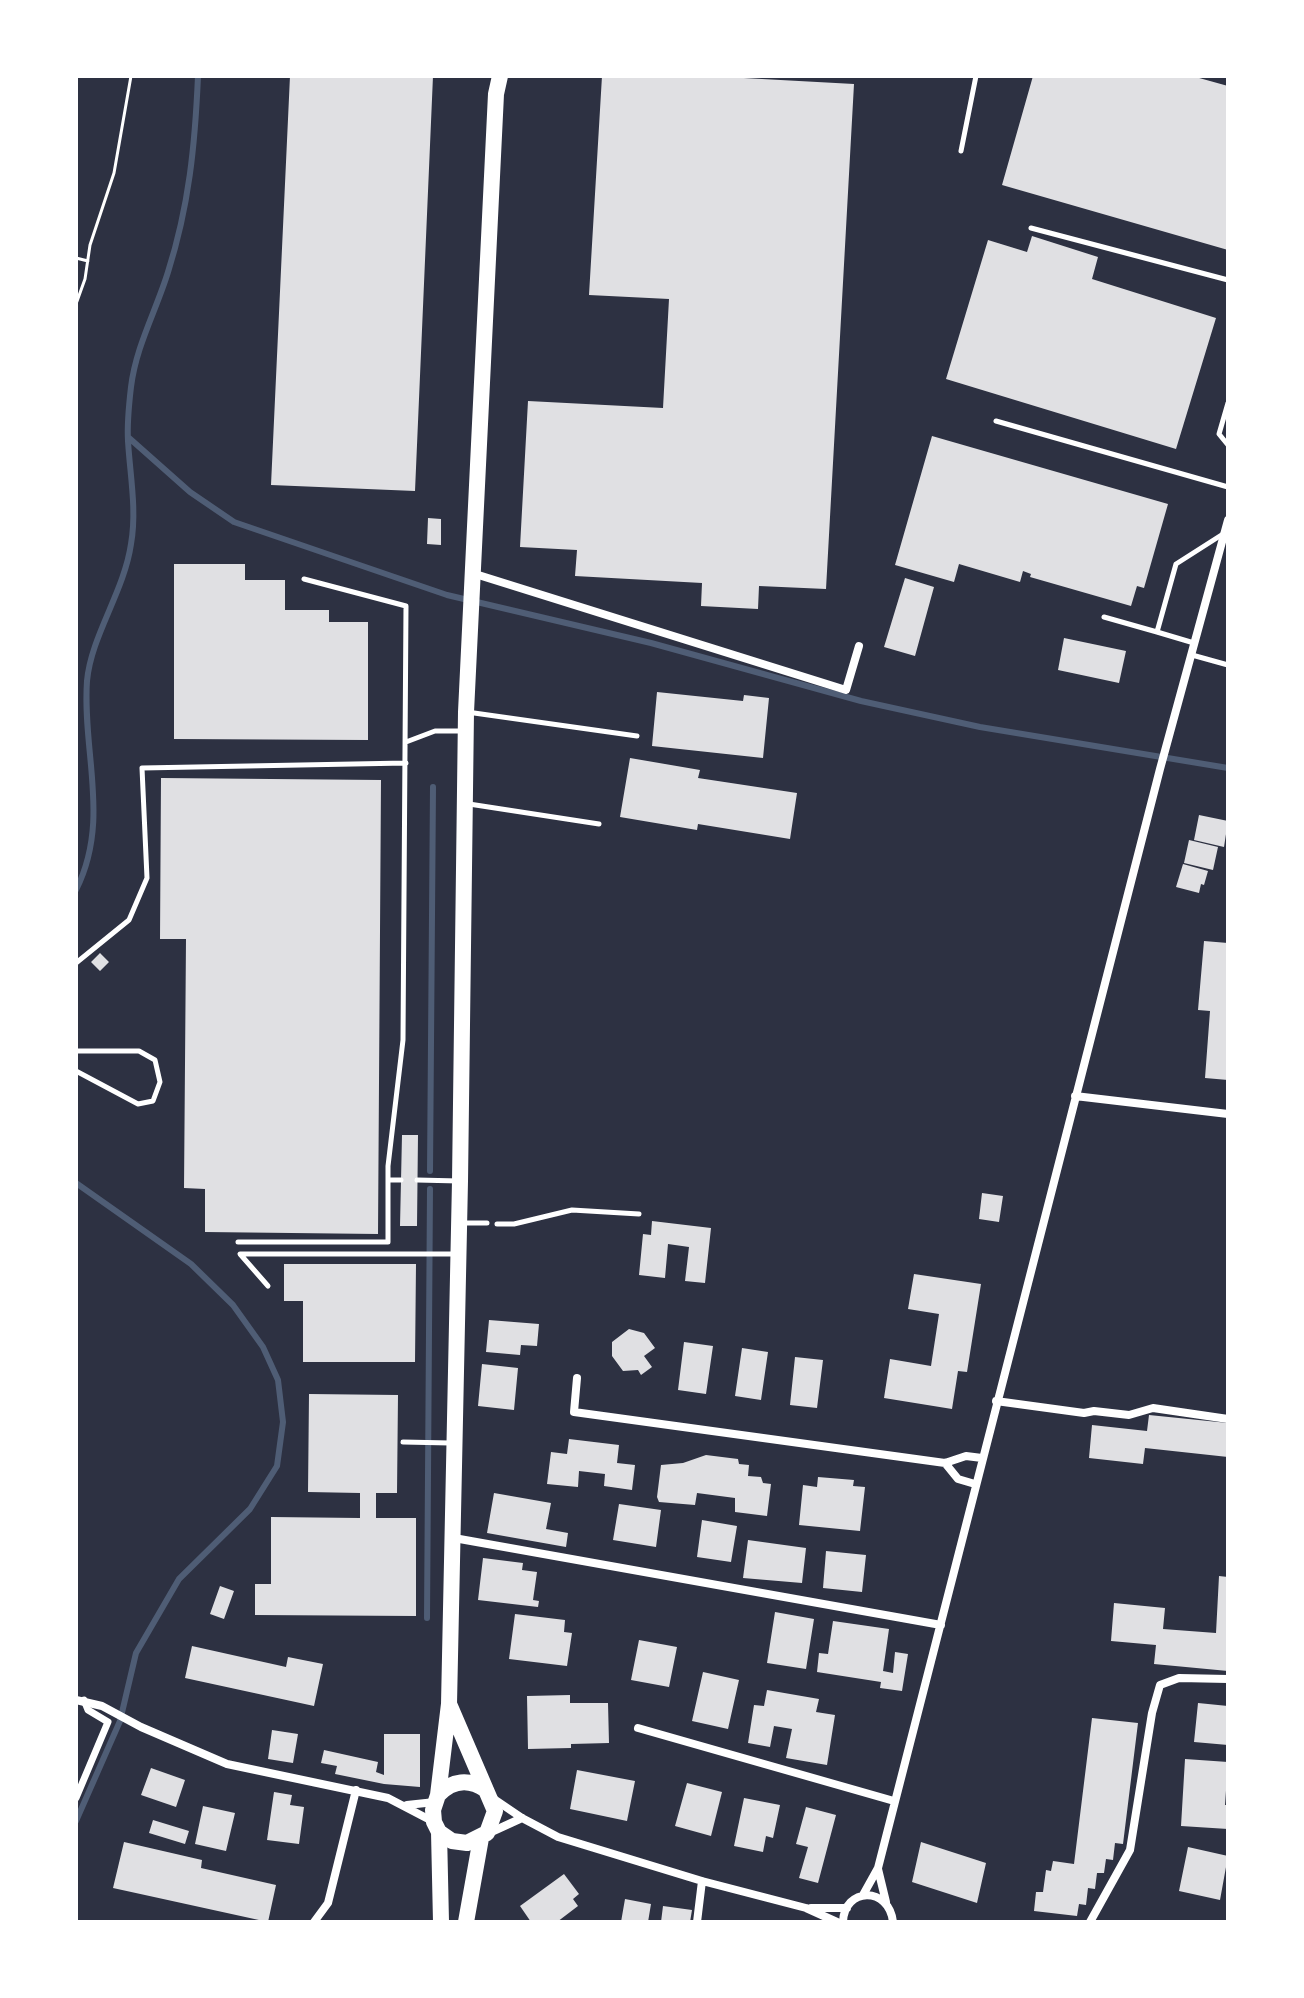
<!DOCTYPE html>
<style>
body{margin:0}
#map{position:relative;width:1304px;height:1998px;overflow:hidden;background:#2d3142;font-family:Lato,sans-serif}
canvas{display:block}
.frame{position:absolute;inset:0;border:78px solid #fff;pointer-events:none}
</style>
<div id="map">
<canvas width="1304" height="1998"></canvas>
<div class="frame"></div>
</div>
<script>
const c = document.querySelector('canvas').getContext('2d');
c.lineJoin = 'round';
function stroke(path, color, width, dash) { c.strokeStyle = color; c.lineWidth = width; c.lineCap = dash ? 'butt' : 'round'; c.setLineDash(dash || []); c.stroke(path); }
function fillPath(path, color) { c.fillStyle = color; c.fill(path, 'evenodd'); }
stroke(new Path2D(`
 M128,437L190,492L234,522L447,595L651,643L861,701L980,727L1228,768
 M76,890C111,820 82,753 87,681C91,636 124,592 131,544C137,510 130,475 128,441C127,424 129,404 131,387C136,346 156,311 168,272C189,206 195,145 198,76
 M430,1171L433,787
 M76,1183L191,1264L233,1305L263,1347L278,1380L283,1422L277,1466L250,1509L179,1579L136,1653L120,1721L76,1821
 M427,1618L430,1189`), '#4f5d75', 6);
fillPath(new Path2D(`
 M290,76H433L415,491L271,485Z
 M602,76H707L854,84L826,589L759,586L758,609L701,606L702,583L575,576L577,550L520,547L528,401L663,408L669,299L589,295Z
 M1033,76H1192L1228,86V250L1002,185Z
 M1032,236L1098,257L1092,279L1216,318L1176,449L946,379L988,240L1027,252Z
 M932,436L1168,504L1144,588L1137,586L1131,606L1030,577L1031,574L1023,571L1020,582L959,564L954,582L895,565Z
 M428,518L441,519V545L427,544Z
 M174,564H245V580H285V610H329V622H368V740L174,739Z
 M905,578L934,587L915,656L884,647Z
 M1064,638L1126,651L1119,683L1058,670Z
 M657,692L743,701L744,695L769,698L763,758L652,746Z
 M630,758L700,770L698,778L797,793L790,839L698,824L697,830L620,817Z
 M161,778L381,780L378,1234L205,1232V1189L184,1188L186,939H160Z
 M1199,815L1228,821L1224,847L1194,840Z
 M1189,840L1218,847L1213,870L1184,863Z
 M1183,864L1208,871L1204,885L1201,884L1199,893L1176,887Z
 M1204,941L1228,943V1080L1205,1078L1210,1011L1198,1010Z
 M100,953L109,962L100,971L91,962Z
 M402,1135H418L417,1226H400Z
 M982,1193L1003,1196L999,1222L979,1219Z
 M652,1221L711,1228L705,1283L685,1281L689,1247L668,1244L665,1278L639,1275L643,1234L651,1235Z
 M284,1264H416L415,1362H303V1301H284Z
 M914,1274L981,1284L967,1372L958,1371L952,1409L884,1398L890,1359L931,1366L939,1314L908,1309Z
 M489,1320L539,1324L537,1346L521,1345L520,1355L486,1352Z
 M629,1329L644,1333L655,1348L644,1356L652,1367L641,1375L638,1370L623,1371L612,1356V1342Z
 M684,1342L713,1346L706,1394L678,1390Z
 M742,1348L768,1352L761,1400L735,1396Z
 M795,1357L823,1360L817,1408L790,1405Z
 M482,1364L518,1368L514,1410L478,1406Z
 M309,1394L398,1395L397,1493H376V1518H416V1616L255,1615V1584H271V1517L360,1518V1493L308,1492Z
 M1149,1415L1228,1423V1457L1145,1448L1143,1464L1089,1458L1092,1425L1147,1431Z
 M569,1439L619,1445L617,1463L635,1465L632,1490L604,1486L605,1474L579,1471L578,1487L547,1484L551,1452L567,1454Z
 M706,1455L738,1459L739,1464L749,1465L748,1476L761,1477L763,1483L771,1484L767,1516L735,1512V1498L697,1493L695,1505L659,1502L657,1497L661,1465L683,1463Z
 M818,1477L854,1480L853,1486L865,1487L860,1531L799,1525L803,1485L817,1487Z
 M494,1493L551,1503L546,1529L568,1533L566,1547L487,1533Z
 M619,1504L661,1510L656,1547L613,1540Z
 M702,1520L737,1526L731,1562L697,1557Z
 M748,1540L806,1548L802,1583L743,1578Z
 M826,1551L866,1555L862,1592L823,1588Z
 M483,1558L523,1563L522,1570L537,1572L533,1600L539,1601L538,1607L478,1600Z
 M1219,1576L1228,1577V1671L1154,1664L1156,1645L1111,1641L1114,1603L1165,1608L1163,1629L1216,1633Z
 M220,1586L234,1591L224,1619L210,1614Z
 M775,1612L814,1619L806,1669L767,1663Z
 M515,1614L565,1620L564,1632L572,1633L567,1666L509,1659Z
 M833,1621L889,1629L883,1671L893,1673L895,1652L908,1654L902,1691L880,1688L881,1682L817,1672L819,1653L828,1654Z
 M639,1640L677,1647L669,1687L631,1680Z
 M192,1646L286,1667L288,1657L323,1664L314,1706L185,1678Z
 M703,1672L739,1680L728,1729L692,1721Z
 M767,1690L819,1699L816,1712L835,1715L827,1765L786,1758L792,1729L774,1726L770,1747L748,1743L754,1705L764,1706Z
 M570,1695V1703H608L609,1743L571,1744V1748L528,1749L527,1696Z
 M1198,1703L1228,1706V1745L1194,1742Z
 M1092,1718L1138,1723L1123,1844L1115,1843L1113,1860L1106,1859L1104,1873H1097L1095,1889L1088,1888L1086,1905L1079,1904L1077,1916L1034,1911L1036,1892H1043L1046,1870L1051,1871L1053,1861L1074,1864Z
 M272,1730L298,1734L293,1763L268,1759Z
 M384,1734H420V1787L384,1784L335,1774L337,1766L321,1763L324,1750L378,1762L376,1772L384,1775Z
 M1185,1759L1228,1762L1225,1805H1228V1829L1181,1826Z
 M151,1768L185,1780L176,1807L141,1795Z
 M577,1770L635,1781L627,1821L570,1809Z
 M687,1783L722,1792L711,1836L675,1826Z
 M274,1792L292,1795L290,1805L304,1807L299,1844L267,1840Z
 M744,1798L780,1805L773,1838L766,1836L763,1852L734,1846Z
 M203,1806L235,1813L226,1851L195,1844Z
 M806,1807L836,1815L818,1883L799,1878L808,1847L796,1844Z
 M153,1820L189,1831L185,1844L149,1833Z
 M124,1842L202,1860L201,1868L276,1885L268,1922L113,1888Z
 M921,1842L986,1863L977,1903L912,1882Z
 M1188,1847L1228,1856L1220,1900L1179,1891Z
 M564,1874L579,1894L573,1899L578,1906L557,1922H531L520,1906Z
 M625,1899L651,1904L648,1922H621Z
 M663,1906L692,1910L690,1922H661Z`), '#e0e0e3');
stroke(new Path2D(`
 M76,258L88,261
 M76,304L85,279L90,245L114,173L131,76`), '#fff', 3);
stroke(new Path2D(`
 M961,151L976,76
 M1031,228L1228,280
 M1228,403L1219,434L1228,445
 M996,421L1228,487
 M1104,617L1157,632
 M1194,643L1157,632L1176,564L1223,534
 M1192,655L1228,665
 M467,712L637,736
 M406,742L435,731H464
 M469,804L599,824
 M76,963L129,920L147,878L142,768L406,763
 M76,1051H139L155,1060L160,1082L153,1101L138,1104L76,1071
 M388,1180H401
 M417,1180L459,1181
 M464,1223H487
 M497,1224H514L572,1210L639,1214
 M238,1242H388V1166L403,1040L406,606L304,579
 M268,1286L240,1254H457
 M403,1442L450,1443`), '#fff', 5);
stroke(new Path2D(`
 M76,1798L108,1722L88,1710L84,1700`), '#fff', 7);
stroke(new Path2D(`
 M472,573L846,690L859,646
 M1075,1096L1228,1114
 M577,1378L574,1412L945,1463L966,1456L982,1458
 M996,1401L1084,1413L1094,1411L1129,1415L1153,1408L1228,1419
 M945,1463L958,1479L975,1484
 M454,1538L941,1625
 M76,1700L102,1706L141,1727L227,1764L388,1798L434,1822
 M638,1728L894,1801
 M494,1799L522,1818L558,1837L702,1881L806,1908L837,1922
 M407,1805L435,1802
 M487,1834L522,1818
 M878,1869L886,1902
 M863,1895L878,1868L1160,769L1228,520
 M811,1908H847
 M314,1922L328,1903L356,1790
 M697,1922L702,1881
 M843,1922C844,1887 889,1886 893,1922
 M1090,1922L1130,1850L1152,1713L1160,1685L1179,1678L1228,1679`), '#fff', 8);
stroke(new Path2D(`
 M449,1704L495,1811L487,1833L467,1843L452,1841L439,1832L434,1822L433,1810L438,1795L449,1704L460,1181L466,712L496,94L500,76
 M438,1795C452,1780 469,1778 486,1790
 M439,1832L441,1922
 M466,1922L481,1838`), '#fff', 16);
</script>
